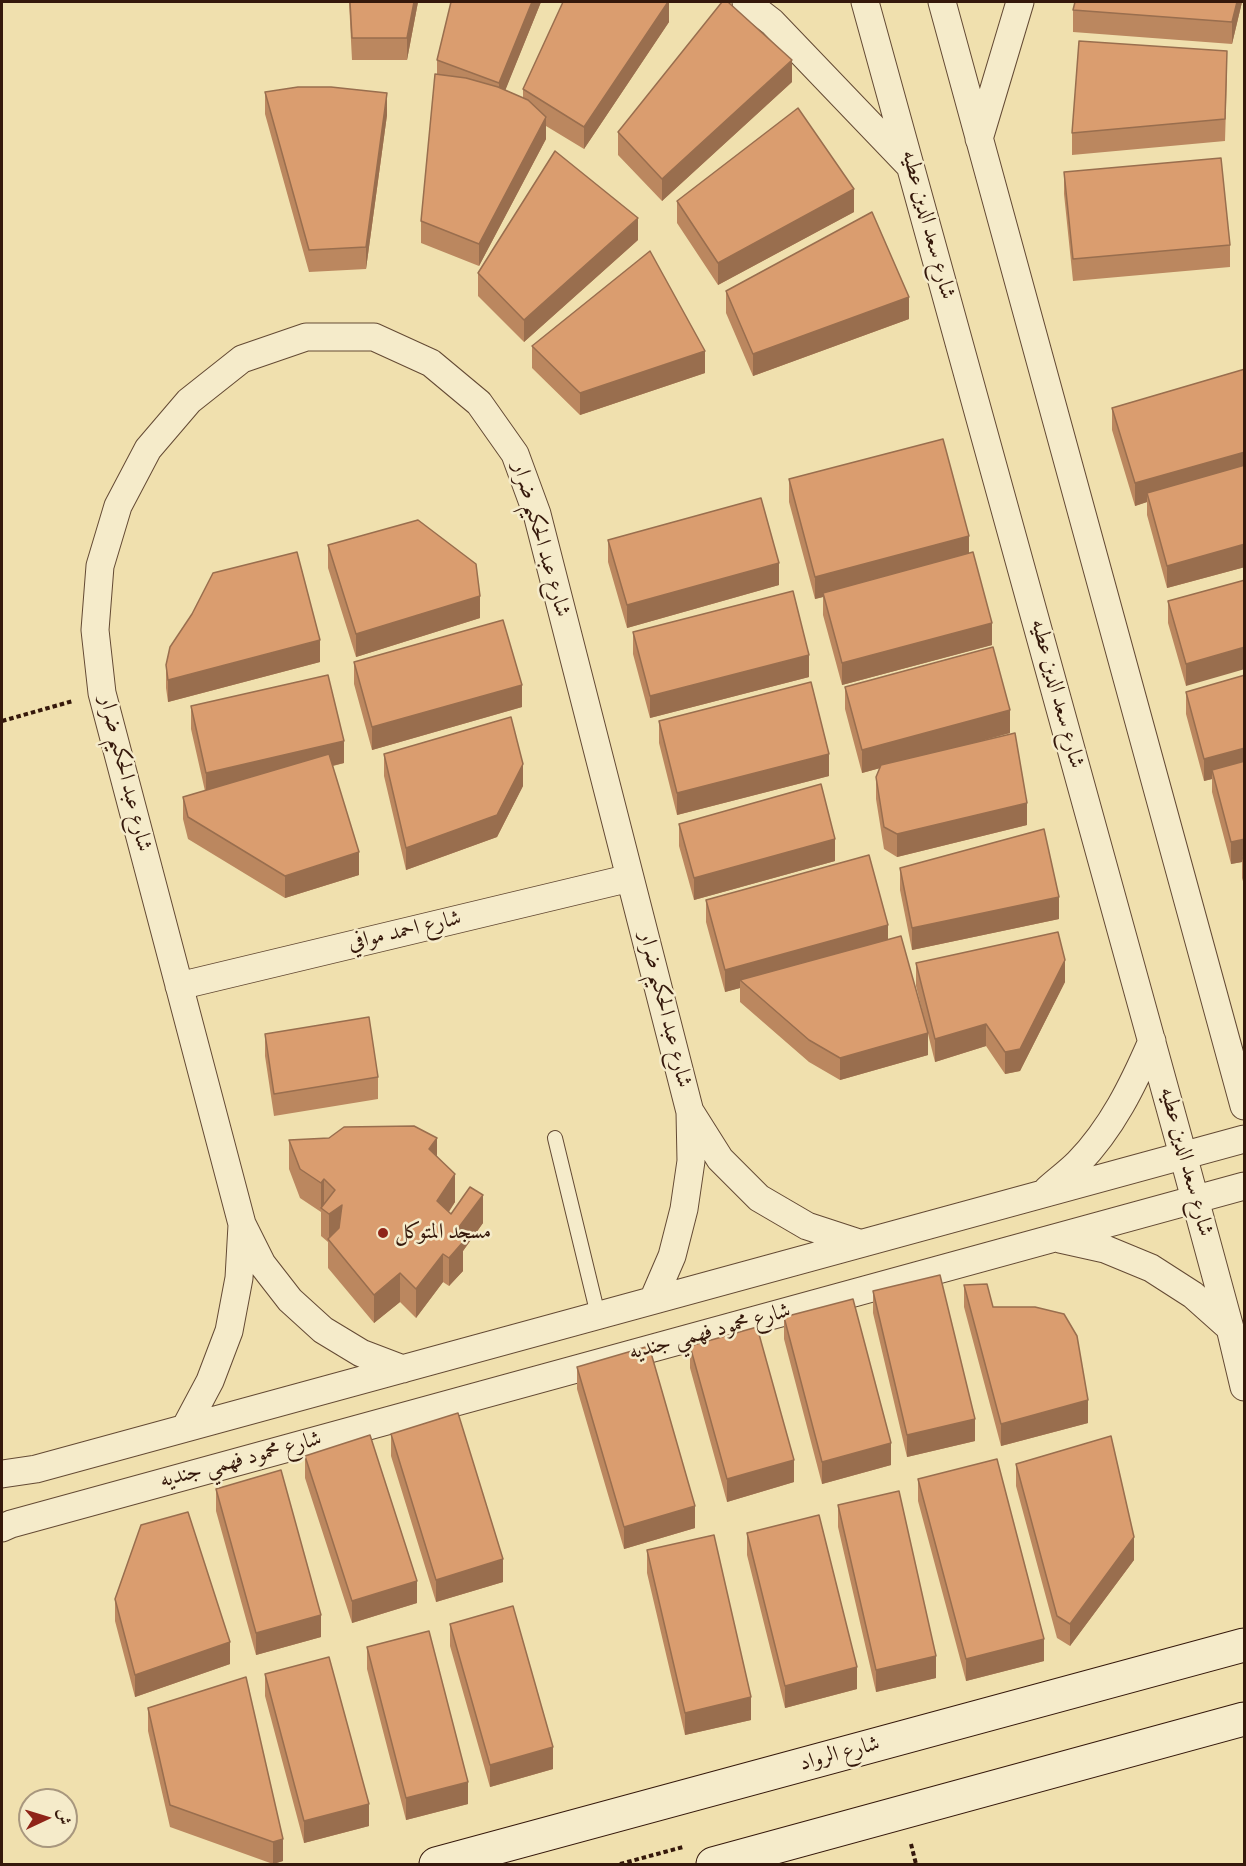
<!DOCTYPE html>
<meta charset="utf-8">
<style>
body{margin:0}
#map{position:relative;width:1246px;height:1866px;overflow:hidden;background:#f0e0ae;font-family:"IM FELL DW Pica",Amiri,serif}
canvas{display:block}
.frame{position:absolute;inset:0;border:3px solid #35180b;pointer-events:none}
.north{position:absolute;left:18px;top:1788px;width:60px;height:60px;box-sizing:border-box;background:#f5ebca;border:2px solid #a8977e;border-radius:50%;rotate:86deg;font-size:16px;font-weight:700;line-height:24px;text-align:center;color:#35180b}
.north::after{content:'';display:block;margin:auto;width:21px;height:27px;background:#8f2418;clip-path:polygon(50% 0,100% 100%,50% 72%,0 100%)}
</style>
<div id="map">
<canvas width="1246" height="1866"></canvas>
<div class="frame"></div>
<div class="north">ش</div>
</div>
<script>
const c = document.querySelector('canvas').getContext('2d');
c.lineJoin = 'round';
function stroke(path, color, width, dash) { c.strokeStyle = color; c.lineWidth = width; c.lineCap = dash ? 'butt' : 'round'; c.setLineDash(dash || []); c.stroke(path); }
function fillPath(path, color) { c.fillStyle = color; c.fill(path, 'evenodd'); }
function drawText(font, color, halo, rows, align = 'center') {
  c.font = font + ' "IM FELL DW Pica",Amiri,serif'; c.lineWidth = 5; c.setLineDash([]); c.textBaseline = 'middle'; c.strokeStyle = halo; c.fillStyle = color; for (const [text, x, y, turn = 0] of rows) {
    c.save(); c.translate(x, y); c.rotate((+turn || 0) * Math.PI / 180); c.textAlign = isNaN(turn) ? turn : align; if (halo) c.strokeText(text, 0, 0); c.fillText(text, 0, 0); c.restore();
  }
}
const lane = new Path2D(`
 M555,1138L598,1315`);
const street = new Path2D(`
 M746,2L772,22L908,164
 M865,2L1183,1155L1230,1328L1244,1387
 M942,2L1244,1106
 M979,139L1020,2
 M179,986L630,878
 M691,1113L720,1159L759,1198L807,1226L859,1243
 M1047,1190C1057,1181 1069,1172 1078,1163C1112,1128 1133,1085 1152,1041
 M1060,1239L1105,1249L1151,1268L1193,1295L1230,1328
 M403,1369L361,1353L323,1330L290,1300L262,1264L242,1224L102,693L95,630L100,566L118,506L148,449L189,401L242,359L306,337H374L431,363L479,403L515,454L537,514L690,1112L691,1161L684,1209L672,1256L653,1300
 M185,1428L210,1381L229,1331L239,1278L242,1225
 M2,1474L36,1469L1244,1139
 M2,1528L11,1524L1244,1186`);
const secondary = new Path2D(`
 M436,1864L1244,1645
 M713,1864L1244,1719`);
stroke(lane, '#644a34', 16);
stroke(street, '#644a34', 29);
stroke(secondary, '#35180b', 35);
stroke(new Path2D(`
 M2,721L73,701
 M911,1844L916,1864
 M620,1864L683,1847`), '#35180b', 4, [4.5, 3]);
stroke(lane, '#f5ebca', 14);
stroke(street, '#f5ebca', 27);
stroke(secondary, '#f5ebca', 33);
fillPath(new Path2D(`
 M349,2H418L407,60H352Z
 M451,2H541L505,90L523,98V89L669,2V22L584,149L546,126V139L479,266L421,243V221L437,74V60Z
 M1242,2L1232,44L1073,32V10Z
 M1227,73L1225,141L1072,155V133Z
 M792,82L662,201L618,155V132Z
 M265,92L387,115L366,269L309,272L265,114Z
 M1064,172L1230,245V267L1073,281L1064,194Z
 M677,201L854,212L718,285L677,223Z
 M638,240L524,342L478,296V273Z
 M726,291L909,319L753,376L726,313Z
 M532,346L705,373L580,415L532,368Z
 M1245,369V567L1167,588L1147,515V502L1135,506L1112,430V408Z
 M789,479L969,553L992,645L842,685L823,615V597L815,599L789,502Z
 M608,540L779,585L627,628L608,562Z
 M328,545L480,618L356,657L328,568Z
 M1245,580L1186,686L1168,623V601Z
 M633,632L809,677L650,718L633,654Z
 M320,662L168,702L166,688V665Z
 M354,662L522,707L372,750L354,684Z
 M1245,675V888L1242,878V862L1231,864L1212,792V779L1204,781L1186,714V692Z
 M845,687L1010,733L966,745L1027,825L897,857L884,849L876,799V777L880,768L862,773L845,709Z
 M191,706L344,763L333,766L359,875L285,898L188,839L183,819V797L205,791L191,729Z
 M659,721L829,776L677,815L659,743Z
 M384,754L523,786L497,837L406,870L384,776Z
 M679,824L835,861L694,900L679,846Z
 M900,868L1059,919L912,950L900,890Z
 M706,900L888,939L928,1055L840,1080L809,1062L740,1002V988L725,992L706,922Z
 M916,963L1065,982L1020,1071L1005,1074L986,1046L935,1062L916,986Z
 M265,1034L378,1077V1099L274,1116L265,1056Z
 M289,1140L437,1156L455,1202L449,1212L451,1214L483,1223L463,1251V1271L449,1286L443,1282L416,1318L400,1302L374,1323L328,1268V1242L321,1236V1211V1212L300,1198L289,1169Z
 M964,1285L993,1307L1088,1423L1001,1446L964,1307Z
 M873,1291L975,1441L907,1457L873,1313Z
 M784,1317L891,1465L822,1484L784,1339Z
 M690,1346L794,1482L727,1502L690,1368Z
 M577,1367L695,1528L624,1549L577,1389Z
 M391,1434L503,1582L436,1602L391,1456Z
 M305,1456L417,1603L352,1623L305,1478Z
 M1016,1464L1134,1560L1070,1646L1057,1638L1016,1486Z
 M918,1479L1044,1661L966,1681L918,1501Z
 M216,1489L321,1637L256,1655L216,1511Z
 M838,1505L936,1678L876,1692L838,1527Z
 M747,1533L857,1689L785,1708L747,1555Z
 M647,1550L751,1720L685,1735L647,1573Z
 M115,1599L230,1664L135,1697L115,1621Z
 M450,1624L553,1769L490,1787L450,1646Z
 M367,1647L468,1804L406,1820L367,1669Z
 M265,1674L369,1826L304,1843L265,1696Z
 M246,1677L283,1861L273,1864L170,1827L148,1731V1708Z`), '#bb875f');
fillPath(new Path2D(`
 M414,2H418L407,60V38Z
 M532,2H541L499,106V83Z
 M668,2H669V22L584,149V127Z
 M1237,2H1242L1232,44V22Z
 M792,60V82L662,201V179Z
 M387,93V115L366,269V247Z
 M546,117V139L479,266V244Z
 M854,189V212L718,285V263Z
 M638,218V240L524,342V320Z
 M909,297V319L753,376V354Z
 M705,351V373L580,415V393Z
 M1245,452V474L1147,493V502L1135,506V483Z
 M969,536V558L823,593V597L815,599V577Z
 M1245,544V567L1167,588V566Z
 M779,563V585L627,628V605Z
 M480,596V618L356,657V634Z
 M992,623V645L842,685V663Z
 M320,640V662L168,702V680Z
 M1245,647V669L1186,686V664Z
 M809,655V677L650,718V696Z
 M522,685V707L372,750V727Z
 M1010,710V733L862,773V750Z
 M344,741V763L206,795V773Z
 M1245,748V770H1212V779L1204,781V759Z
 M829,754V776L677,815V793Z
 M523,764V786L497,837L406,870V848Z
 M1027,803V825L897,857V834Z
 M835,839V861L694,900V878Z
 M1245,839V861L1242,856V862L1231,864V842Z
 M359,852V875L285,898V876Z
 M1059,897V919L912,950V928Z
 M888,925V947L740,980V988L725,992V970Z
 M1065,960V982L1020,1071L1005,1074V1052Z
 M986,1024V1046L935,1062V1039Z
 M928,1033V1055L840,1080V1058Z
 M437,1138V1166L429,1149Z
 M455,1174V1202L437,1229V1201Z
 M324,1179V1207L321,1208V1212V1183Z
 M483,1195V1223L463,1251V1271L449,1286V1258L453,1235Z
 M342,1205V1233L329,1240V1214Z
 M443,1254V1282L416,1318V1289Z
 M400,1273V1302L374,1323V1295Z
 M1088,1400V1423L1001,1446V1424Z
 M975,1419V1441L907,1457V1435Z
 M891,1443V1465L822,1484V1462Z
 M794,1460V1482L727,1502V1479Z
 M695,1506V1528L624,1549V1527Z
 M1134,1537V1560L1070,1646V1624Z
 M503,1559V1582L436,1602V1580Z
 M417,1581V1603L352,1623V1601Z
 M321,1615V1637L256,1655V1633Z
 M1044,1639V1661L966,1681V1659Z
 M230,1642V1664L135,1697V1675Z
 M936,1656V1678L876,1692V1670Z
 M857,1667V1689L785,1708V1686Z
 M751,1697V1720L685,1735V1713Z
 M553,1747V1769L490,1787V1765Z
 M468,1782V1804L406,1820V1798Z
 M369,1804V1826L304,1843V1821Z
 M283,1839V1861L273,1864V1842Z`), '#996e4e');
const building = new Path2D(`
 M350,2H414L407,38H352Z
 M451,2H532L499,83L437,60Z
 M563,2H668L584,127L523,89Z
 M722,2H728L792,60L662,179L618,132Z
 M1075,2H1237L1232,22L1073,10Z
 M1079,41L1227,51L1225,119L1072,133Z
 M435,74L466,78L498,87L528,100L546,117L479,244L421,221Z
 M298,87H331L387,93L366,247L309,250L265,92Z
 M798,108L854,189L718,263L677,201Z
 M555,151L638,218L524,320L478,273Z
 M1221,158L1230,245L1073,259L1064,172Z
 M872,212L909,297L753,354L726,291Z
 M650,251L705,351L580,393L532,346Z
 M1245,369V452L1135,483L1112,408Z
 M943,439L969,536L815,577L789,479Z
 M1245,465V544L1167,566L1147,493Z
 M761,498L779,563L627,605L608,540Z
 M418,520L476,564L480,596L356,634L328,545Z
 M297,552L320,640L168,680L166,665L170,647L192,614L213,573Z
 M973,552L992,623L842,663L823,593Z
 M1245,580V647L1186,664L1168,601Z
 M793,591L809,655L650,696L633,632Z
 M503,620L522,685L372,727L354,662Z
 M993,647L1010,710L862,750L845,687Z
 M328,675L344,741L206,773L191,706Z
 M1245,675V748L1204,759L1186,692Z
 M811,682L829,754L677,793L659,721Z
 M511,717L523,764L497,815L406,848L384,754Z
 M1015,733L1027,803L897,834L884,827L876,777L881,765Z
 M329,754L359,852L285,876L188,817L183,797Z
 M1245,761V839L1231,842L1212,770Z
 M821,784L835,839L694,878L679,824Z
 M1044,829L1059,897L912,928L900,868Z
 M869,855L888,925L725,970L706,900Z
 M1245,855V866L1242,856Z
 M1058,932L1065,960L1020,1049L1005,1052L986,1024L935,1039L916,963Z
 M901,936L928,1033L840,1058L809,1040L740,980Z
 M369,1017L378,1077L274,1094L265,1034Z
 M414,1126L437,1138L429,1149L455,1174L437,1201L451,1214L470,1187L483,1195L453,1235L463,1242L449,1258L443,1254L416,1289L400,1273L374,1295L328,1239L339,1228L342,1205L329,1214L321,1208L335,1190L324,1179L321,1183L300,1169L289,1140L329,1138L344,1127Z
 M940,1275L975,1419L907,1435L873,1291Z
 M987,1284L993,1307H1035L1064,1314L1077,1336L1088,1400L1001,1424L964,1285Z
 M853,1299L891,1443L822,1462L784,1317Z
 M757,1327L794,1460L727,1479L690,1346Z
 M649,1346L695,1506L624,1527L577,1367Z
 M458,1413L503,1559L436,1580L391,1434Z
 M370,1435L417,1581L352,1601L305,1456Z
 M1111,1436L1134,1537L1070,1624L1057,1616L1016,1464Z
 M997,1459L1044,1639L966,1659L918,1479Z
 M281,1470L321,1615L256,1633L216,1489Z
 M899,1491L936,1656L876,1670L838,1505Z
 M188,1512L230,1642L135,1675L115,1599L141,1525Z
 M819,1515L857,1667L785,1686L747,1533Z
 M714,1535L751,1697L685,1713L647,1550Z
 M513,1606L553,1747L490,1765L450,1624Z
 M429,1631L468,1782L406,1798L367,1647Z
 M329,1657L369,1804L304,1821L265,1674Z
 M246,1677L283,1839L273,1842L170,1805L148,1708Z`);
fillPath(building, '#da9d6f');
stroke(building, '#996e4e', 1.5);
for (const [x, y, r, color] of [
 [383,1233,6,"#8f2418"]
]) { const dot = new Path2D(); dot.arc(x, y, r, 0, 2 * Math.PI); c.fillStyle = color; c.fill(dot); stroke(dot, '#f5ebca', 2); }
drawText('22px', '#35180b', '#f5ebca', [
 ["شارع سعد الدين عطيه",927,225,75],
 ["شارع عبد الحكيم ضرار",540,540,74],
 ["شارع سعد الدين عطيه",1056,694,75],
 ["شارع عبد الحكيم ضرار",124,774,76],
 ["شارع احمد موافي",405,932,-13],
 ["شارع عبد الحكيم ضرار",664,1010,76],
 ["شارع سعد الدين عطيه",1185,1162,75],
 ["شارع محمود فهمي جنديه",710,1333,-15],
 ["شارع محمود فهمي جنديه",241,1461,-15],
 ["شارع الرواد",840,1755,-15]
]);
drawText('22px', '#35180b', '#f5ebca', [
 ["مسجد المتوكل",395,1233]
], 'left');
</script>
